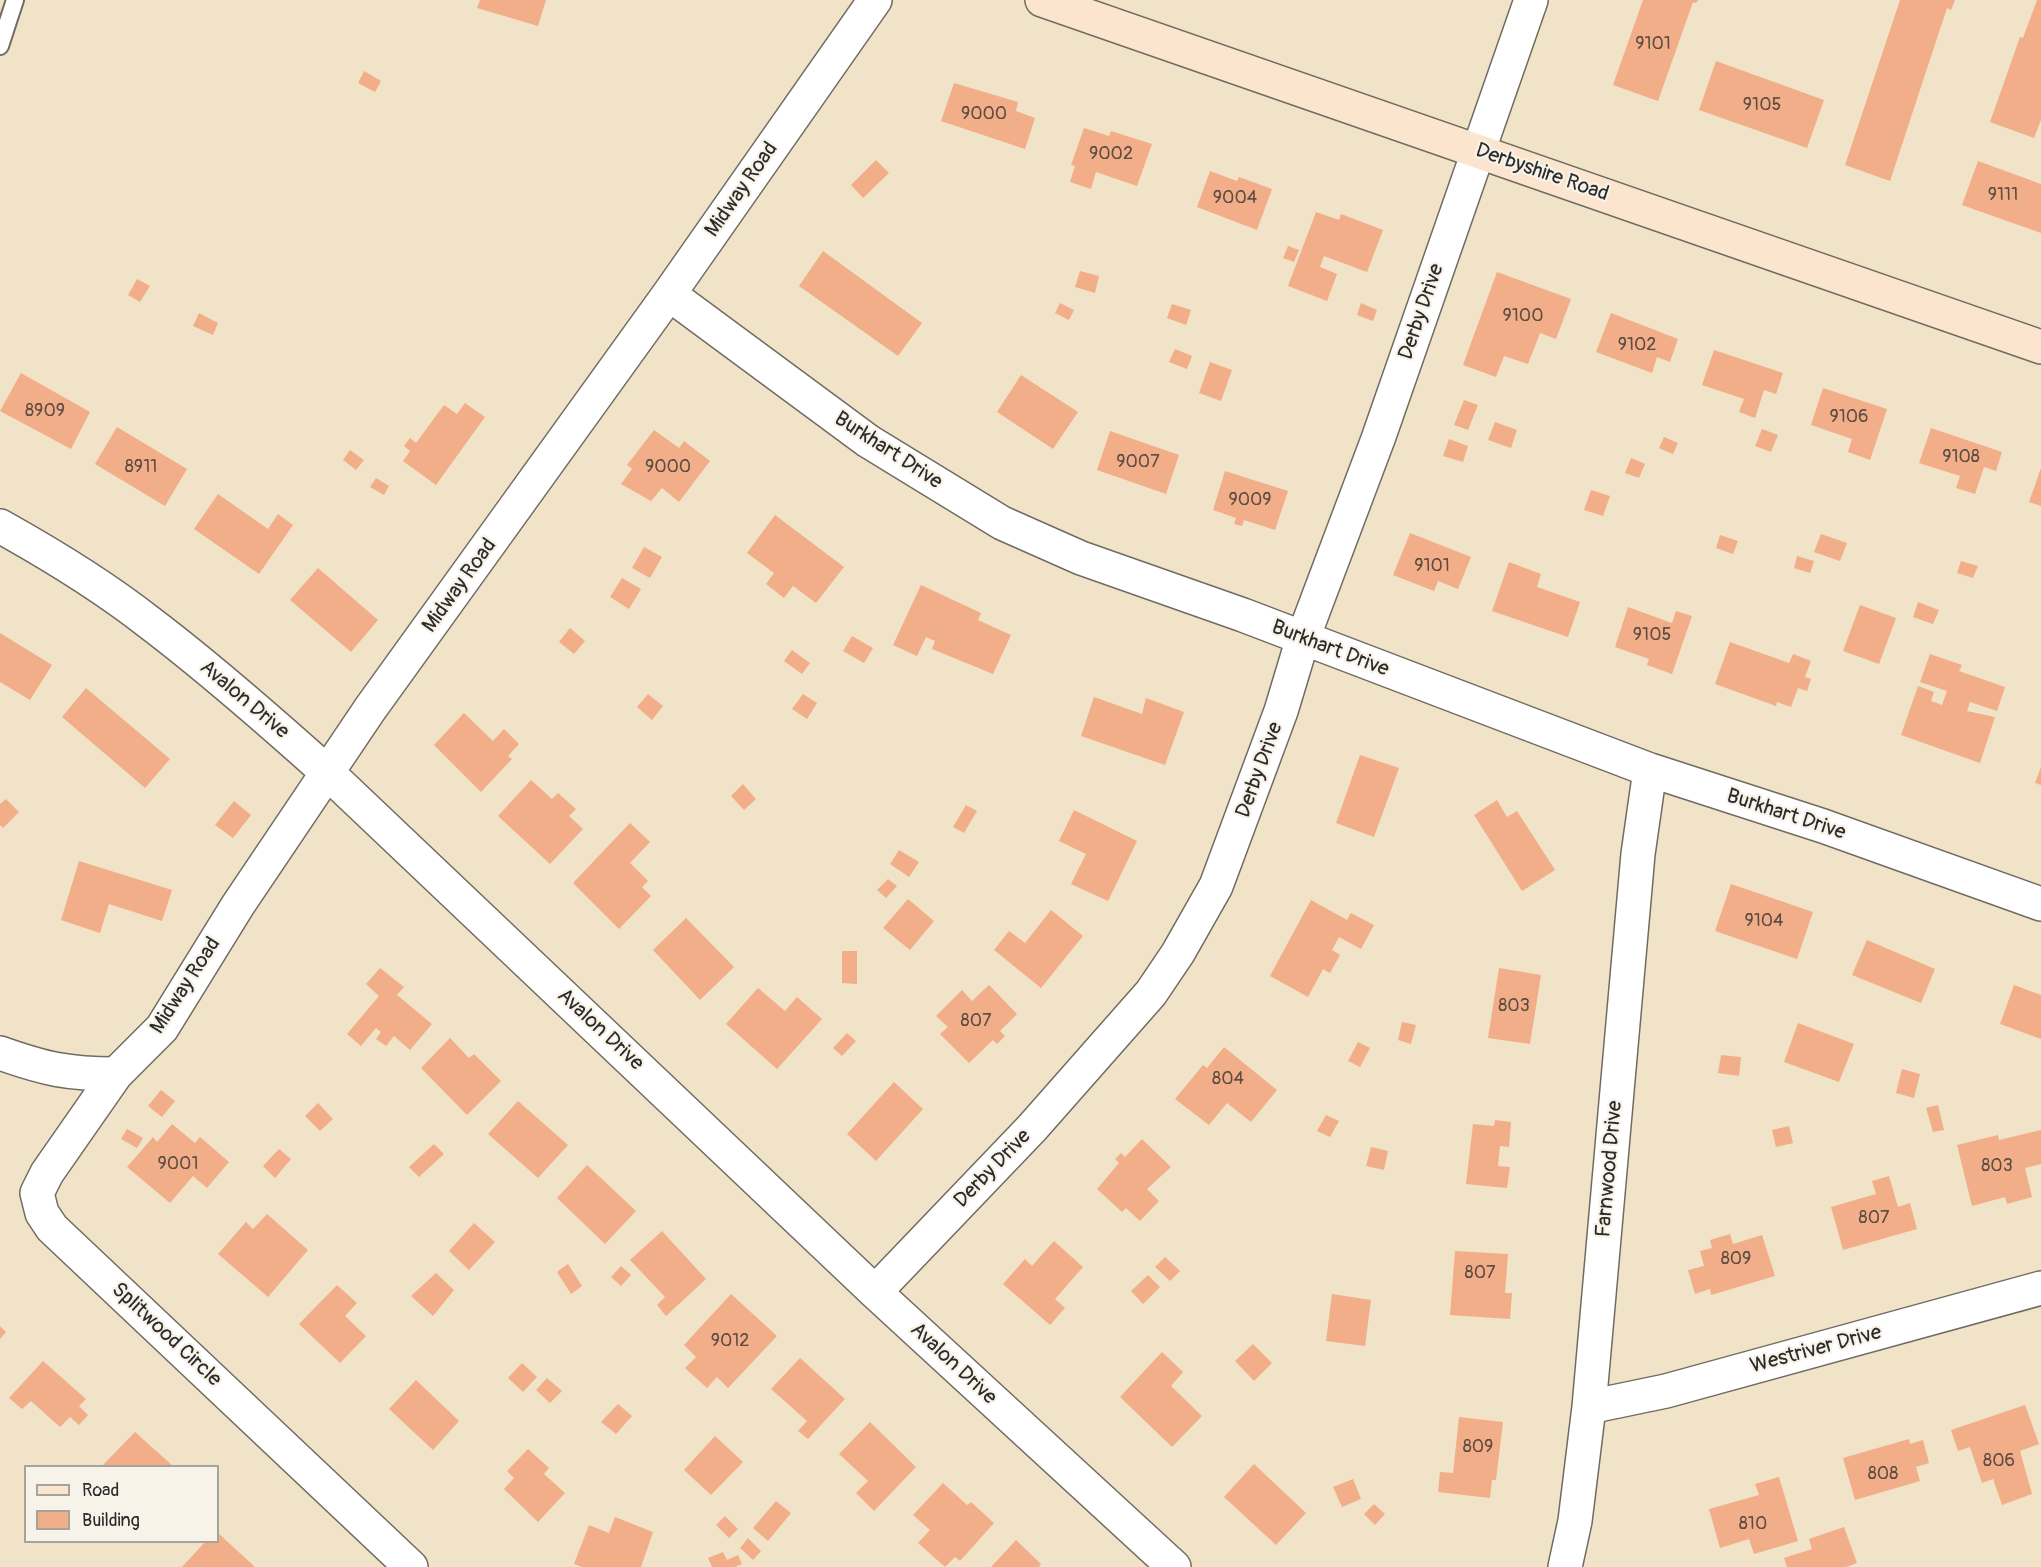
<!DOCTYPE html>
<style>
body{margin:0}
#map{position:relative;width:2041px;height:1567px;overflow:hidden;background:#f1e3c7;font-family:Pangolin,sans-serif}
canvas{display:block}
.legend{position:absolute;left:24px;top:1465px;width:195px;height:78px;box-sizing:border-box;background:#f7f3e8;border:2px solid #a5a39c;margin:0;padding:8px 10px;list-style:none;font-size:18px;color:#2b2b2b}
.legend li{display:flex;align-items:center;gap:12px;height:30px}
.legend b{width:30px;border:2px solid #a5a39c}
</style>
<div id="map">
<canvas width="2041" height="1567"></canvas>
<ul class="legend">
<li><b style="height:8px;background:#fce5cf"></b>Road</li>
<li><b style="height:16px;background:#f1ae88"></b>Building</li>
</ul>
</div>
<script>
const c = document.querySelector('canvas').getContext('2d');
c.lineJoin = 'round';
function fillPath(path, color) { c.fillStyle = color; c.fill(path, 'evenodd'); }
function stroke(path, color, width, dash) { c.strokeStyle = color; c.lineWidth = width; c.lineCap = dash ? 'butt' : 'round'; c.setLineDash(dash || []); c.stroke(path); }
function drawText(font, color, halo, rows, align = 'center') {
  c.font = font + ' Pangolin,sans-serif'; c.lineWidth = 4.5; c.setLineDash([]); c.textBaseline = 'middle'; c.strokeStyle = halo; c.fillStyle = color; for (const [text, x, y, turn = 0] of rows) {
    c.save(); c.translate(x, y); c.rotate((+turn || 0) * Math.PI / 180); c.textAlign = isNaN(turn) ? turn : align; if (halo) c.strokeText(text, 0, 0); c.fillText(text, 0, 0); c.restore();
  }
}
fillPath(new Path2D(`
 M480,0H546L538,26L477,8Z
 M1643,0H1698L1696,3L1693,2L1658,101L1613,85Z
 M1900,0H1955L1951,10L1947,8L1890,181L1845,165Z
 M2037,0H2041V120L2034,138L1990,122L2020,37L2023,38Z
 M1716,61L1824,100L1807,148L1699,110Z
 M364,71L381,81L375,92L358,83Z
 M954,83L1018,102L1016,111L1035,118L1025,149L941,121Z
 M1084,128L1109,136L1111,131L1152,144L1137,186L1096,172L1091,189L1070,182L1075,166L1071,165Z
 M876,160L889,173L863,198L851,185Z
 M1978,161L2041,184V233L1962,205Z
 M1210,171L1237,181L1239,177L1272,189L1257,230L1197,207Z
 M1316,212L1339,220L1341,214L1383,230L1367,272L1324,256L1320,267L1337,274L1327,301L1288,286Z
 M1288,246L1299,250L1294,262L1283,258Z
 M823,251L922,323L898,356L799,286Z
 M1080,271L1099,276L1095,293L1075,287Z
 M1497,272L1571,299L1556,339L1540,333L1528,364L1504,356L1496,377L1463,365Z
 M137,279L150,286L140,302L128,295Z
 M1060,303L1074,310L1069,320L1055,313Z
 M1361,303L1377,310L1373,321L1357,315Z
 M1172,304L1191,310L1186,325L1167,318Z
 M199,313L218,323L213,335L193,326Z
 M1611,313L1678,339L1670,362L1657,357L1652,373L1596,352Z
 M1175,349L1192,356L1187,369L1169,362Z
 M1714,350L1783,373L1776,394L1764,390L1755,418L1739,412L1744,399L1702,385Z
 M1210,362L1232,370L1221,401L1199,393Z
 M21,373L90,412L71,449L0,411Z
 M1021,375L1078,412L1053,449L997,412Z
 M1823,388L1887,409L1870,460L1848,452L1852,439L1811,425Z
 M1464,400L1478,405L1468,430L1454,425Z
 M465,403L485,417L436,485L403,461L410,451L404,446L410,438L416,443L444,405L457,414Z
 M1495,422L1517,430L1511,448L1488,440Z
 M117,427L187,469L165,506L95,464Z
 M1931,428L2002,452L1996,471L1984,467L1975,494L1956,488L1960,476L1919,463Z
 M1762,429L1778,435L1771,452L1755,446Z
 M654,430L679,448L684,441L710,461L679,502L662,488L651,501L621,484L632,469L627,465Z
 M1110,431L1179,455L1166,494L1097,470Z
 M1664,437L1678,443L1673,454L1659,448Z
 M1449,439L1468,446L1463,462L1443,456Z
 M350,450L364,460L356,470L343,460Z
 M1631,458L1645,464L1639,478L1625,473Z
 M2041,468V506L2029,502Z
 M1225,471L1288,491L1275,530L1244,520L1242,526L1234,524L1236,518L1213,510Z
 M376,478L389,486L384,495L370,487Z
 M1591,490L1610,496L1603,516L1584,510Z
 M218,494L268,529L278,514L293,525L259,574L194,529Z
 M775,515L844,567L816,603L793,586L784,598L766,584L774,573L747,553Z
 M1410,533L1471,557L1458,589L1438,581L1434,591L1393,575Z
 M1821,534L1847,543L1840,561L1814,552Z
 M1720,535L1738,541L1733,554L1716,548Z
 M644,547L662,557L650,578L632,568Z
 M1797,556L1814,561L1810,573L1794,568Z
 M1961,561L1978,566L1973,578L1957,573Z
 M1509,562L1541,574L1537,587L1580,602L1568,637L1492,611Z
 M318,568L378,620L351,652L290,600Z
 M622,578L641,589L629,609L610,597Z
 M921,585L981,613L978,620L1011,635L993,674L932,649L935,641L926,637L917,656L893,645Z
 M1918,602L1939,610L1933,624L1913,617Z
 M1860,605L1896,618L1879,664L1843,651Z
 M1628,607L1672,623L1676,611L1692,616L1672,674L1647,665L1649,659L1615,647Z
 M570,628L585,641L574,654L559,642Z
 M0,633L52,665L30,700L0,682Z
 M852,636L873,648L864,663L843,651Z
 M1730,642L1789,663L1793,654L1811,661L1805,677L1811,679L1807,691L1798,688L1791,707L1777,702L1776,706L1715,684Z
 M792,650L810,663L802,674L784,661Z
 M1930,654L1962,665L1959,671L2005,687L1997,711L1970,702L1967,711L1995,717L1980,763L1901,735L1918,686L1934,692L1931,701L1942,705L1947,691L1920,682Z
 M86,688L170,759L145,788L62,717Z
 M648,694L663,706L652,720L637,707Z
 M803,694L817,703L807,719L792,709Z
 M1094,697L1142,714L1146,698L1184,712L1165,765L1081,736Z
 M464,713L493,741L504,729L519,744L508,756L512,759L481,792L434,745Z
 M1360,755L1399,768L1374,837L1336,823Z
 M2041,767V785L2035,783Z
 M531,780L552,799L558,793L576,809L569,816L583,829L550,864L498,816Z
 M743,784L756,799L744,810L731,796Z
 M6,799L19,812L3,828L0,825V804Z
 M1497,800L1507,817L1517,811L1555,870L1522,891L1474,815Z
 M234,801L251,815L233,838L215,825Z
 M966,805L977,811L964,833L953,827Z
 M1074,810L1137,841L1108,901L1071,884L1086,854L1059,841Z
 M630,823L650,842L630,863L648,881L642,887L651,896L619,929L573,883Z
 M899,850L919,862L909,877L890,864Z
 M79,861L172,890L162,921L109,904L100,933L61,920Z
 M888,879L897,886L886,898L877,890Z
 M1731,884L1813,912L1797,959L1715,931Z
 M908,899L934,921L910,950L883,928Z
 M1311,900L1347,920L1351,913L1374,925L1361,949L1339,937L1332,950L1340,955L1330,973L1323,969L1308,997L1270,976Z
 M1051,910L1083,936L1041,988L994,950L1009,931L1025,943Z
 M686,918L734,967L700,1000L653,950Z
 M1867,940L1935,969L1921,1003L1852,975Z
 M842,951H857V984L842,983Z
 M380,968L404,987L397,995L432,1024L410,1050L394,1036L386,1046L376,1039L381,1032L376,1028L361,1046L347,1034L379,996L366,984Z
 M1499,968L1541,975L1530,1044L1488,1038Z
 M989,985L1017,1014L1000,1031L1005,1036L997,1044L993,1040L969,1063L940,1034L948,1027L936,1016L962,990L972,1001Z
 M2014,985L2041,995V1039L2000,1024Z
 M758,988L785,1011L797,997L822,1019L777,1069L726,1024Z
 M1402,1022L1416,1025L1411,1044L1398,1040Z
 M1798,1023L1854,1044L1839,1082L1784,1062Z
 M847,1033L856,1041L842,1056L833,1048Z
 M450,1038L469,1058L474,1054L501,1081L467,1115L421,1068Z
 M1358,1042L1370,1048L1360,1067L1348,1061Z
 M1224,1047L1277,1090L1251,1122L1227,1103L1209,1125L1175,1099L1203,1065L1207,1068Z
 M1721,1055L1741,1057L1739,1076L1718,1073Z
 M1902,1069L1920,1074L1914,1098L1896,1093Z
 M894,1082L923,1109L876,1161L847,1134Z
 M161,1090L175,1101L162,1117L148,1106Z
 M518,1101L568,1145L538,1178L488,1134Z
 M318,1103L333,1119L320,1131L305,1116Z
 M1938,1105L1944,1130L1933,1132L1926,1108Z
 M1326,1115L1339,1121L1330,1137L1317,1131Z
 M1495,1120L1511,1122L1509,1147L1500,1146L1498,1166L1510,1167L1507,1188L1466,1184L1473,1124L1494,1126Z
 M172,1124L195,1143L200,1137L229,1162L207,1188L193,1176L170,1203L127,1167L153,1137L157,1142Z
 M1789,1126L1793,1143L1776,1147L1772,1130Z
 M127,1129L143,1138L137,1148L121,1139Z
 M2041,1130V1164L2025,1168L2032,1197L2007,1204L2005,1197L1972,1206L1957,1145L1998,1135L1999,1140Z
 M1142,1139L1171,1167L1147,1189L1159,1201L1140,1221L1126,1208L1122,1212L1097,1189L1119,1163L1115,1159L1121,1153L1125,1157Z
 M434,1144L444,1154L419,1177L409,1167Z
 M1371,1147L1388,1151L1384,1170L1366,1166Z
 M279,1149L291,1159L275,1178L263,1166Z
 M587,1165L636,1211L605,1244L557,1198Z
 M1889,1176L1898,1207L1910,1203L1917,1229L1843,1250L1831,1207L1876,1194L1872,1181Z
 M267,1214L308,1250L268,1297L218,1254L246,1222L253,1229Z
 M474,1223L495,1242L469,1270L449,1251Z
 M662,1231L706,1279L666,1316L657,1305L665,1297L630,1260Z
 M1730,1234L1733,1244L1762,1235L1775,1276L1711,1295L1710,1289L1695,1294L1688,1270L1704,1266L1700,1251L1712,1248L1710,1240Z
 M1054,1241L1083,1267L1055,1299L1065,1308L1050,1325L1003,1284L1025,1259L1032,1266Z
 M1455,1251L1508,1254L1505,1293H1512L1510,1319L1450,1315Z
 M1165,1257L1180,1271L1170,1281L1155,1267Z
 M568,1264L582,1286L571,1294L557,1272Z
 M621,1266L631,1275L621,1286L611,1277Z
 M436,1273L454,1290L433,1316L411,1296Z
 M1148,1275L1160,1287L1143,1304L1131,1291Z
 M337,1285L357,1303L345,1316L366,1336L340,1363L299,1324Z
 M731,1294L777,1336L728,1388L717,1377L707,1388L685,1368L696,1357L684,1345Z
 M1332,1294L1371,1300L1365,1346L1326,1341Z
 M0,1326L6,1332L0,1339Z
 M1253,1344L1272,1363L1254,1381L1235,1361Z
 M1162,1352L1183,1372L1171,1386L1202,1416L1172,1447L1120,1397Z
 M800,1358L845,1399L808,1439L798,1431L807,1421L771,1389Z
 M43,1361L86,1399L79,1406L88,1415L79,1425L70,1417L60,1427L31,1401L22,1409L9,1398Z
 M522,1363L537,1377L523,1392L508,1378Z
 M547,1378L562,1391L550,1403L536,1390Z
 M416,1380L459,1421L433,1450L389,1409Z
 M618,1404L632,1416L616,1434L601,1422Z
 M2025,1405L2039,1444L2020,1451L2032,1494L2002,1505L1993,1479L1982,1483L1970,1447L1958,1451L1951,1430Z
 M1459,1417L1503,1422L1496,1480H1492L1490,1498L1438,1492L1440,1472L1453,1473Z
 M870,1422L916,1467L874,1511L856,1493L868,1481L839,1454Z
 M135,1432L173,1466H102Z
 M715,1436L743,1462L711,1495L684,1470Z
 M1909,1439L1910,1444L1923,1440L1929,1463L1916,1467L1920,1481L1855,1500L1843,1458Z
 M528,1449L549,1468L544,1474L565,1493L538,1522L504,1489L514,1478L507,1471Z
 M1254,1464L1306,1513L1276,1545L1224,1497Z
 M1779,1477L1798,1541L1754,1554L1749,1539L1720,1548L1709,1509L1759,1495L1755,1484Z
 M1353,1479L1361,1499L1342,1507L1333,1487Z
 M943,1483L967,1505L971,1502L994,1523L960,1561L955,1557L945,1567L918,1543L930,1530L913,1515Z
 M776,1501L791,1513L768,1541L753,1528Z
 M1374,1504L1385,1514L1375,1525L1364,1514Z
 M725,1516L738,1529L729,1538L716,1525Z
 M615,1517L653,1532L641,1567H582L574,1564L589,1525L609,1533Z
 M1844,1527L1857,1563L1846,1567H1787L1784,1558L1812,1549L1809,1539Z
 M218,1533L255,1567H182L205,1542H218Z
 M748,1538L761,1551L753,1560L740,1548Z
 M1016,1540L1041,1564L1039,1567H991Z
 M723,1552L727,1560L738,1555L742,1564L735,1567H712L708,1558Z`), '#f1ae88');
const lane = new Path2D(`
 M0,46L15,0`);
const street = new Path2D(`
 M669,294L868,441L1002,523L1081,558L1243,615L1650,770L1823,826L2041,904
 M0,526C52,555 103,586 150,623C212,670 271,722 329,774L875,1292L1174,1567
 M0,1053C45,1069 68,1074 116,1074
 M875,1292L1032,1128L1151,993L1178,953L1216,886L1281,711L1303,638L1378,439L1531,0
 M1589,1407L1666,1391L2041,1288
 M411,1567L52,1228L42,1213L37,1193L47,1173L116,1074L162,1028L238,905L370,709L669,294L875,0
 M1565,1567L1575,1521L1589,1407L1638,854L1650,770`);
const secondary = new Path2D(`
 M1042,0L2041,347`);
stroke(lane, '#706b62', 20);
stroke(street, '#706b62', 36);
stroke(secondary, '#706b62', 36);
stroke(lane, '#fff', 16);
stroke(street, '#fff', 33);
stroke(secondary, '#fce5cf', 33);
drawText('18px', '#5c4c42', null, [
 ["9101",1653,44],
 ["9105",1762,105],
 ["9000",984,114],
 ["9002",1111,154],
 ["9111",2003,195],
 ["9004",1235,198],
 ["9100",1523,316],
 ["9102",1637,345],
 ["8909",45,411],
 ["9106",1849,417],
 ["9108",1961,457],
 ["9007",1138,462],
 ["8911",141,467],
 ["9000",668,467],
 ["9009",1250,500],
 ["9101",1432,566],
 ["9105",1652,635],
 ["9104",1764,921],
 ["803",1514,1006],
 ["807",976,1021],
 ["804",1228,1079],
 ["9001",178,1164],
 ["803",1997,1166],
 ["807",1874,1218],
 ["809",1736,1259],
 ["807",1480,1273],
 ["9012",730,1341],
 ["809",1478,1447],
 ["806",1999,1461],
 ["808",1883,1474],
 ["810",1753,1524]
]);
drawText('21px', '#2b2b2b', '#f7f3e8', [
 ["Derbyshire Road",1542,173,19],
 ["Midway Road",742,190,-55],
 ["Derby Drive",1422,312,-71],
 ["Burkhart Drive",888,451,33],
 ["Midway Road",460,586,-54],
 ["Burkhart Drive",1330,649,21],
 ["Avalon Drive",244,700,40],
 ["Derby Drive",1260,770,-70],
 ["Burkhart Drive",1786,815,18],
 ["Midway Road",186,986,-57],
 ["Avalon Drive",600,1030,43],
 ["Derby Drive",993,1169,-46],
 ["Farnwood Drive",1610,1169,-85],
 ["Splitwood Circle",166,1335,43],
 ["Westriver Drive",1816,1350,-15],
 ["Avalon Drive",953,1364,43]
]);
</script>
